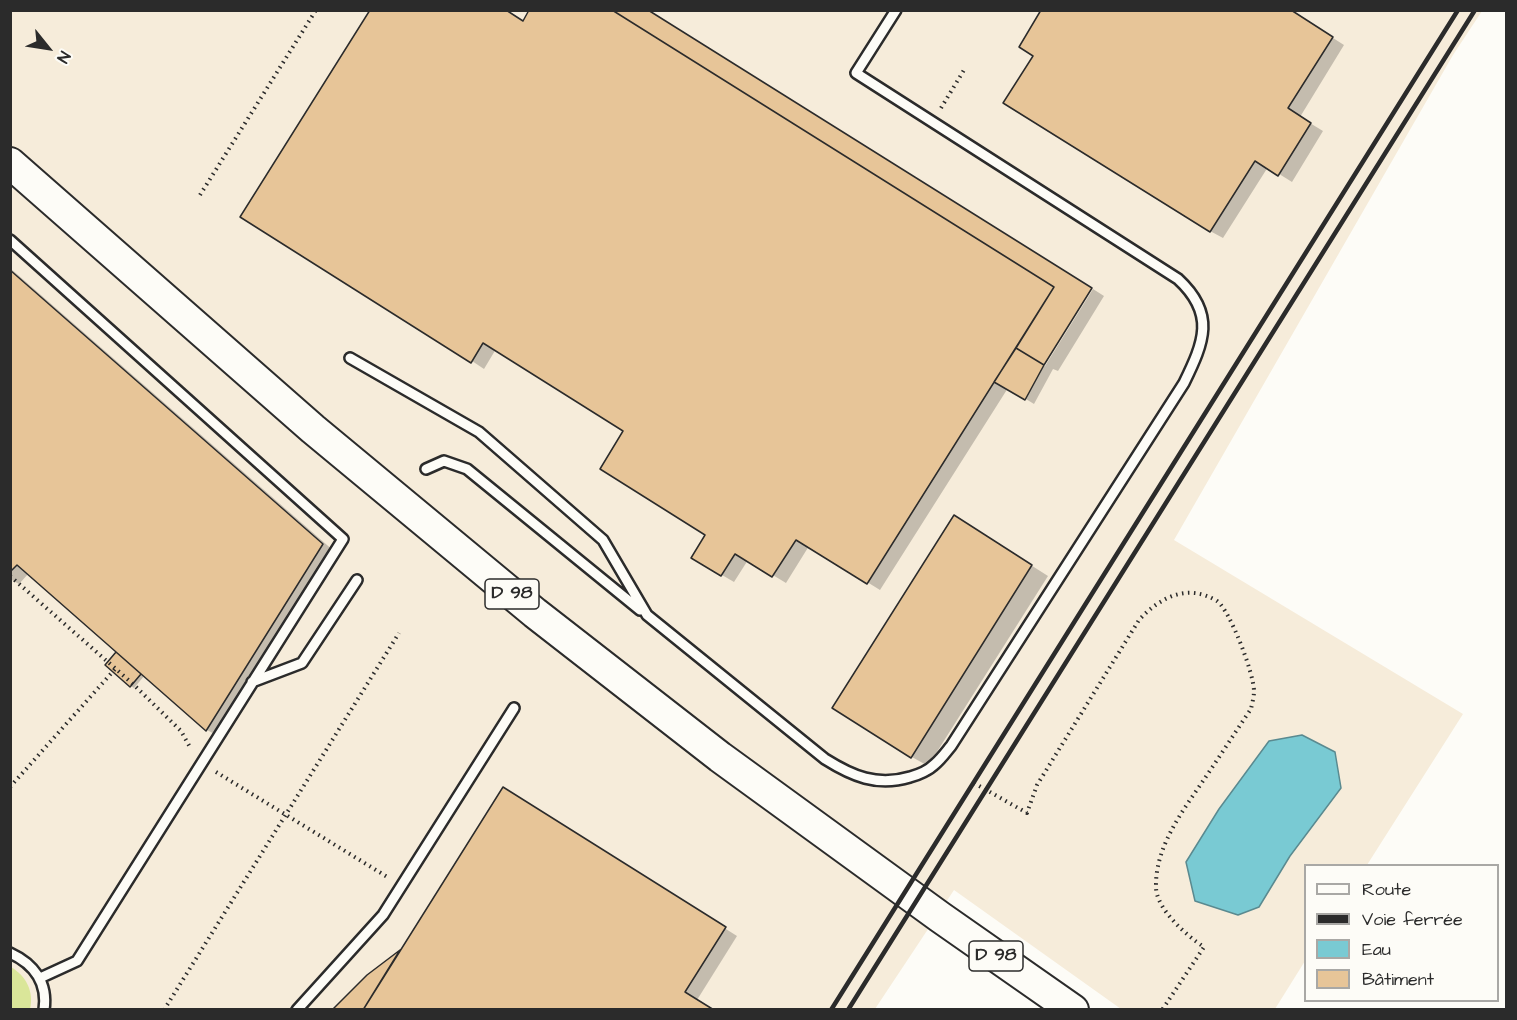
<!DOCTYPE html>
<meta charset="utf-8">
<style>
body{margin:0}
#map{position:relative;width:1517px;height:1020px;overflow:hidden;background:#fdfcf7;font-family:"Architects Daughter",sans-serif}
canvas{display:block}
.frame{position:absolute;inset:0;border:12px solid #2b2b2b;pointer-events:none}
.legend{position:absolute;left:1304px;top:864px;width:195px;height:138px;box-sizing:border-box;background:#fdfcf7;border:2px solid #a9a8a5;margin:0;padding:8px 10px;list-style:none;font-size:18px;color:#2b2b2b}
.legend li{display:flex;align-items:center;gap:12px;height:30px}
.legend b{width:30px;border:2px solid #a9a8a5}
.north{position:absolute;left:18px;top:18px;width:60px;height:60px;-webkit-text-stroke:4px #fdfcf7;paint-order:stroke;rotate:120deg;font-size:16px;font-weight:700;line-height:24px;text-align:center;color:#2b2b2b}
.north::after{content:'';display:block;margin:auto;width:21px;height:27px;background:#2b2b2b;clip-path:polygon(50% 0,100% 100%,50% 72%,0 100%)}
</style>
<div id="map">
<canvas width="1517" height="1020"></canvas>
<div class="frame"></div>
<ul class="legend">
<li><b style="height:8px;background:#fdfcf7"></b>Route</li>
<li><b style="height:8px;background:#2b2b2b"></b>Voie ferrée</li>
<li><b style="height:16px;background:#79cad3"></b>Eau</li>
<li><b style="height:16px;background:#e7c598"></b>Bâtiment</li>
</ul>
<div class="north">N</div>
</div>
<script>
const c = document.querySelector('canvas').getContext('2d');
c.lineJoin = 'round';
function fillPath(path, color) { c.fillStyle = color; c.fill(path, 'evenodd'); }
function stroke(path, color, width, dash) { c.strokeStyle = color; c.lineWidth = width; c.lineCap = dash ? 'butt' : 'round'; c.setLineDash(dash || []); c.stroke(path); }
function drawText(font, color, halo, rows, align = 'center') {
  c.font = font + ' "Architects Daughter",sans-serif'; c.lineWidth = 5; c.setLineDash([]); c.textBaseline = 'middle'; c.strokeStyle = halo; c.fillStyle = color; for (const [text, x, y, turn = 0] of rows) {
    c.save(); c.translate(x, y); c.rotate((+turn || 0) * Math.PI / 180); c.textAlign = isNaN(turn) ? turn : align; if (halo) c.strokeText(text, 0, 0); c.fillText(text, 0, 0); c.restore();
  }
}
fillPath(new Path2D(`
 M10,11H1482L1453,55L1174,540L1463,714L1367,865L1306,866L1305,961L1275,1009H1121L954,890L875,1009H11Z`), '#f6ecda');
fillPath(new Path2D(`
 M11,967C26,976 34,991 30,1009H11Z`), '#dae699');
const water = new Path2D(`
 M1302,735L1335,752L1341,788L1290,856L1259,907L1238,915L1195,901L1186,862L1219,809L1269,741Z`);
fillPath(water, '#79cad3');
stroke(water, '#5a8a90', 1.5);
fillPath(new Path2D(`
 M1289,10L1344,45L1300,117L1323,131L1292,182L1268,167L1223,238L1210,231Z
 M524,22L1091,288L1042,366H1045L1093,289L1104,296L1058,371L1053,369L1034,404L1008,388L880,590L809,546L786,583L748,560L734,582L722,575L708,535L625,430L496,349L484,369L472,361Z
 M10,268L335,552L220,737L207,730L145,675L134,688L131,686L107,665L119,652L29,573L19,584L10,579Z
 M971,527L1048,576L928,766L912,757Z
 M516,797L737,936L697,1000L712,1010H334L368,976L401,952Z`), '#0003');
const building = new Path2D(`
 M370,10H506L523,21L529,10H612L1054,287L867,584L796,540L772,577L735,554L721,576L691,558L705,535L600,469L623,431L483,343L471,363L240,217Z
 M612,10H648L1092,288L1044,365L1016,348L1054,287Z
 M1041,10H1291L1333,37L1288,108L1311,123L1278,176L1255,161L1210,232L1003,103L1033,56L1019,47Z
 M10,270L323,544L206,731L17,565L10,572Z
 M1016,348L1044,365L1025,400L994,382Z
 M954,515L1032,565L911,758L832,708Z
 M116,652L141,674L130,687L105,665Z
 M503,787L726,927L685,992L714,1010H363Z
 M400,950L363,1010H332L367,975Z`);
fillPath(building, '#e7c598');
stroke(building, '#2b2b2b', 1.5);
const service = new Path2D(`
 M10,240L343,539L77,961L40,978
 M350,358L479,432L603,540L647,615L825,759C852,776 877,787 910,777C918,775 929,770 935,764C941,759 946,752 951,746L1184,383C1204,342 1216,314 1178,279L856,73L896,10
 M426,469L444,461L467,469L640,610
 M252,682L302,663L357,580
 M10,953C34,964 48,983 44,1010
 M297,1010L383,915L514,708`);
const primary = new Path2D(`
 M10,163L313,429L535,613L720,757L940,917L1073,1010`);
stroke(service, '#2b2b2b', 14);
stroke(primary, '#2b2b2b', 34);
stroke(new Path2D(`
 M941,108L964,70
 M200,195L316,10
 M10,576L133,684L181,731L191,749
 M216,772L389,878
 M974,783L1027,813L1037,785L1139,620C1160,597 1188,583 1217,601C1230,610 1254,674 1254,691C1254,697 1252,704 1251,709C1236,731 1222,753 1207,775C1185,808 1155,845 1156,887C1156,909 1187,936 1204,947L1162,1010
 M10,787L116,668
 M164,1010L399,633`), '#2b2b2b', 4, [1.5, 4.5]);
stroke(service, '#fdfcf7', 9);
stroke(primary, '#fdfcf7', 30);
stroke(new Path2D(`
 M831,1010L1458,10
 M848,1010L1475,10`), '#2b2b2b', 4.5);
for (const [x, y, w] of [
 [512,594,54],
 [996,956,54]
]) { const box = new Path2D(); box.roundRect(x - w / 2, y - 15, w, 30, 4.5); c.fillStyle = '#fdfcf7'; c.fill(box); stroke(box, '#2b2b2b', 1.5); }
drawText('bold 18px', '#2b2b2b', null, [
 ["D 98",512,594],
 ["D 98",996,956]
]);
</script>
